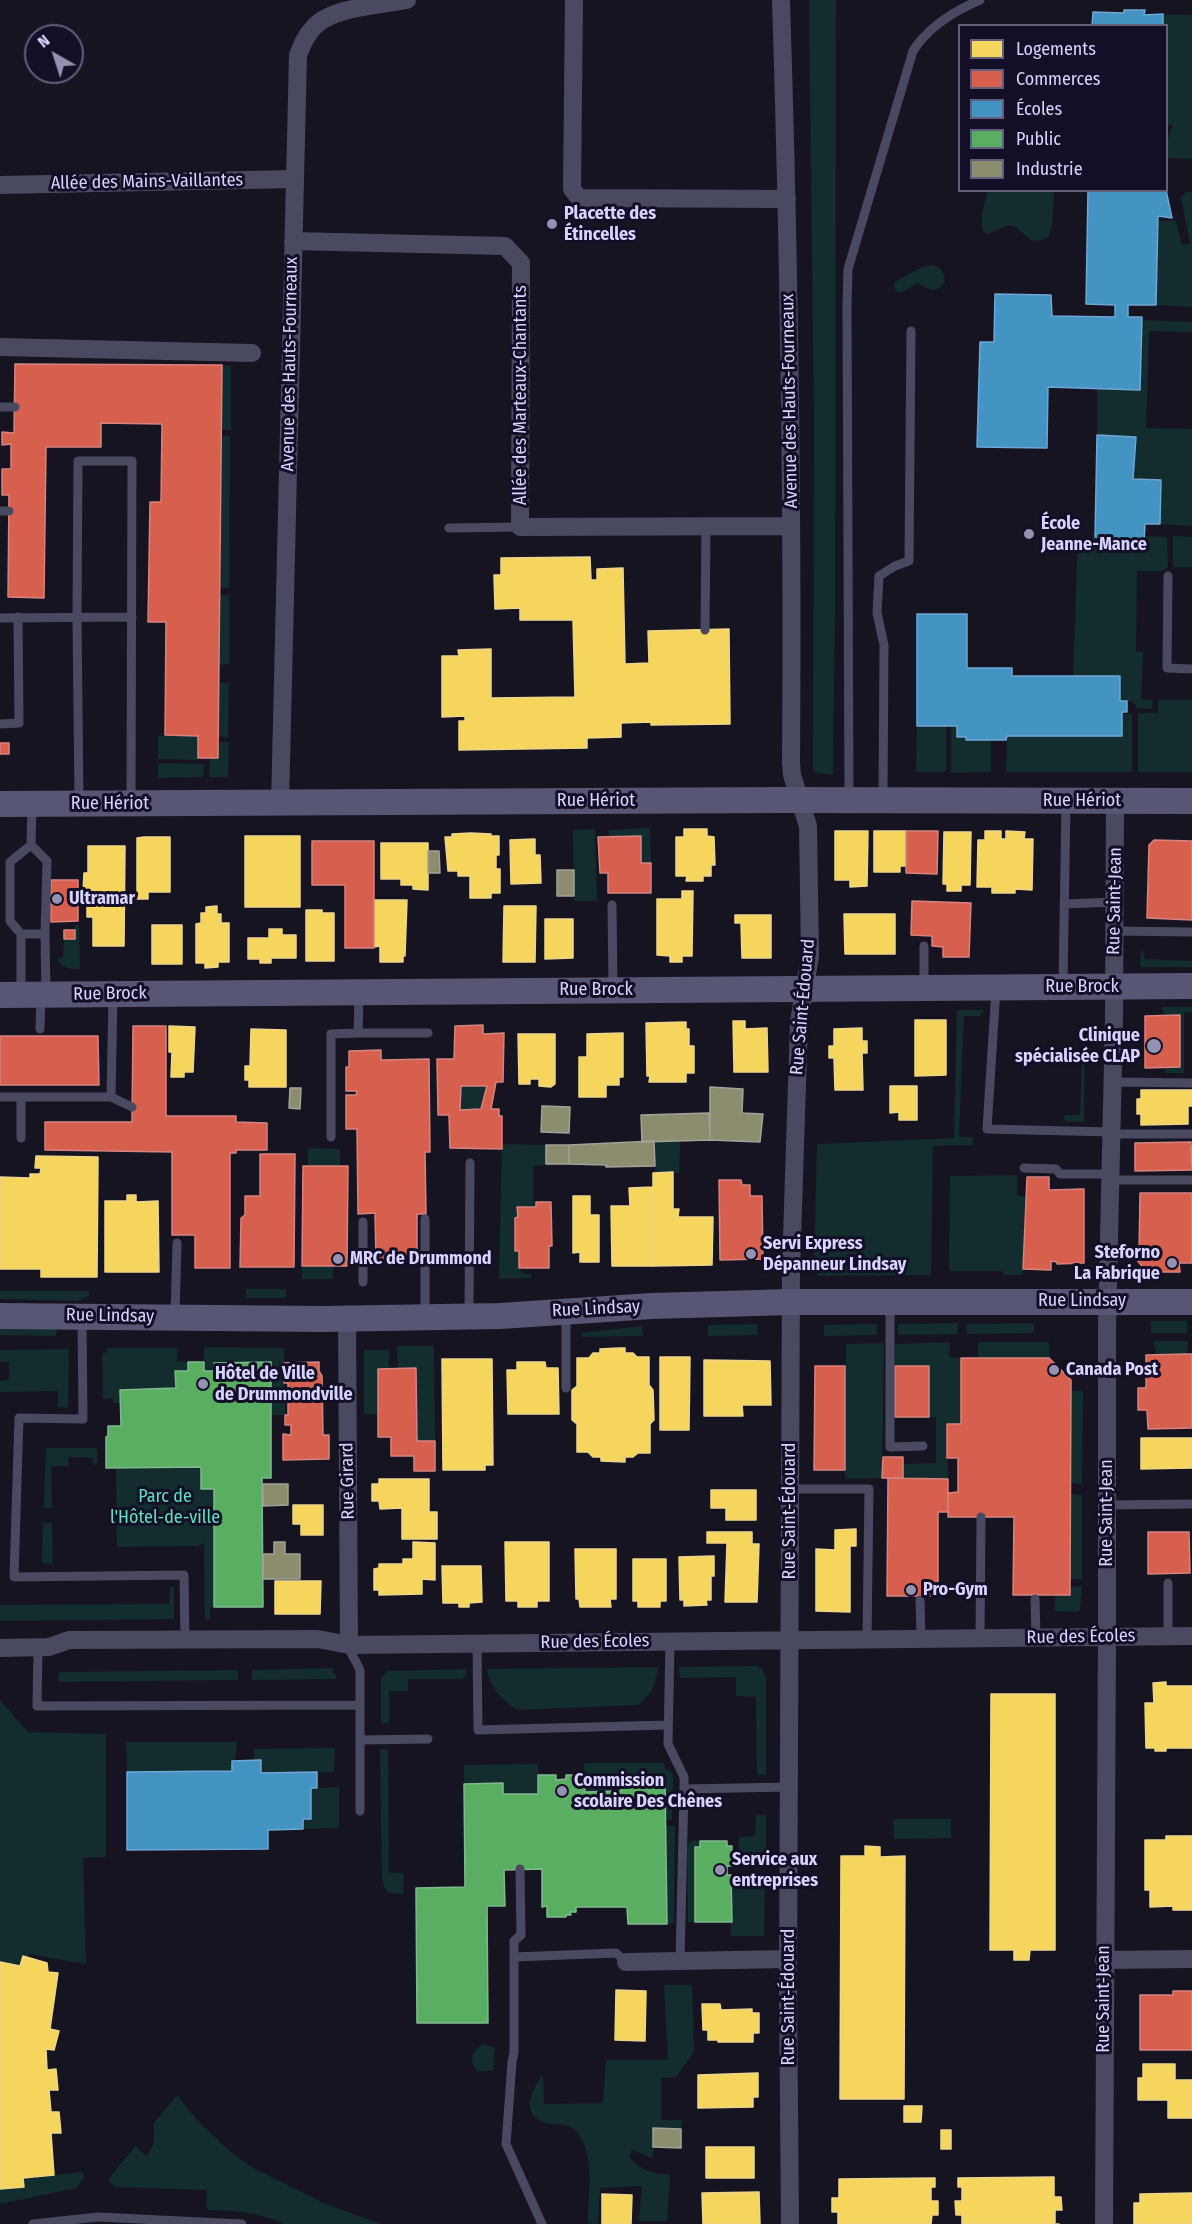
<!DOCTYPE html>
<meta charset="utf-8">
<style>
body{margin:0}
#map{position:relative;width:1192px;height:2224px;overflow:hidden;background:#161421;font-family:"Fira Sans Condensed",sans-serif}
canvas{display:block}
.legend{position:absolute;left:958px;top:24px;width:210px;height:168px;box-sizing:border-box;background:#130f26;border:2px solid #625e7d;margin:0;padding:8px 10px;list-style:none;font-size:18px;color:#d9d4ff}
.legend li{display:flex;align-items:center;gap:12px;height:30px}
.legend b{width:30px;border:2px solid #625e7d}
.north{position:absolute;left:24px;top:24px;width:60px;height:60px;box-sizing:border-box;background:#130f26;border:2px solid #625e7d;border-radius:50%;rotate:321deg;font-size:16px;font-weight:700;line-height:24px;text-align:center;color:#d9d4ff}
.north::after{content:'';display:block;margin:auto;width:21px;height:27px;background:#9591b1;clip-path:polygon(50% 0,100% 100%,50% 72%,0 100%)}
</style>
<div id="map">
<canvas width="1192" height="2224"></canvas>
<ul class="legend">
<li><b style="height:16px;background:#f6d55c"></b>Logements</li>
<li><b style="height:16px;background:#d6604d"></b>Commerces</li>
<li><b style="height:16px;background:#4393c3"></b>Écoles</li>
<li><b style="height:16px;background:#5aae61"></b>Public</li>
<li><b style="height:16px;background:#8c8c6e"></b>Industrie</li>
</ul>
<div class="north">N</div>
</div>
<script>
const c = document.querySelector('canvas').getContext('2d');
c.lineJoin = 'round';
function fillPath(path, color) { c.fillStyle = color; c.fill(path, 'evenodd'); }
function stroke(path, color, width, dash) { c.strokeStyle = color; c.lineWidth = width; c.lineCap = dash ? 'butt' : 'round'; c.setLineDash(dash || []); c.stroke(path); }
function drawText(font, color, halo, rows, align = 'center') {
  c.font = font + ' "Fira Sans Condensed",sans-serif'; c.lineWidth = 6; c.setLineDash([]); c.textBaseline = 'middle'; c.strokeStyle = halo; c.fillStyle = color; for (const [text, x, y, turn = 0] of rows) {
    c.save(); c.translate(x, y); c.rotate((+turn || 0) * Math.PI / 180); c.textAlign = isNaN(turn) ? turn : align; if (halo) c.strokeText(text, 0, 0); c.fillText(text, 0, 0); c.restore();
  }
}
fillPath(new Path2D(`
 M809,0H836L835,609L833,775L813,772L814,419Z
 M1163,14L1192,15V159L1167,158L1168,138L1173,125H1167L1166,26H1163Z
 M988,191H1054L1052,225L1049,236L1041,240L1032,241L1016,227L1009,225L987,234L982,230V213Z
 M1186,192H1192V307L1156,305L1157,221H1176L1182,245L1190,244L1181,197Z
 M930,265C941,267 944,271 945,282C934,295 930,290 918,283L902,292H897L894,288L895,282L920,268Z
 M1142,320L1192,322V332L1149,331L1146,428L1192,429V526L1160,524L1161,480L1133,479L1136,437L1097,435V388L1140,389Z
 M222,365L231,366V430H221Z
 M221,436H230L229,588H220Z
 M1145,536L1167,537L1168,568H1165V571H1137L1136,651L1143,652L1141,699L1153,700L1152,709L1137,708L1132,701H1120V676H1073L1078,539L1095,537L1119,538V543H1144Z
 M1173,536L1192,537V567H1173Z
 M220,595H229V664L219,665Z
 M219,683H229L228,737H218Z
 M1158,700H1192V772H1138V713H1158Z
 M1122,714H1132V772H1006L1007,736H1121Z
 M917,726H946V772H916Z
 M951,726H957V737H966V740H991V772L951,773Z
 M158,736H198V760L158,759Z
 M218,742H229L228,777H209L210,758H218Z
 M158,763L204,764L203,777L158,778Z
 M650,828L651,863H641V836L609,837V830Z
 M595,829L597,901H574L573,830Z
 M75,925H79L80,969C70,969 61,968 57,958L63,957L64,939H75Z
 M1143,950L1145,959L1192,961V967H1140L1141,952Z
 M1161,1007H1192V1012L1184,1013V1073H1165V1067H1180V1016H1166Z
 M957,1010H984L980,1016H964L959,1137H973V1145L933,1146L931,1275L819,1276L814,1268L817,1144L954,1138Z
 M1085,1031L1084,1122H1067L1063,1118L1065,1115H1080L1083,1032Z
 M461,1086H487L481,1109L460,1110Z
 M654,1141H680L679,1173H655Z
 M502,1144L546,1145V1165L533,1166V1200L536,1202V1207H517L518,1217L515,1218V1251H519V1268L523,1274H531V1278L499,1279Z
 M308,1148L340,1149V1166H308Z
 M1017,1175V1195L1025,1197L1023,1275H1003V1271H949L950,1176Z
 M302,1266H333V1279H302Z
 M246,1289H286V1298H246Z
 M0,1291H89V1296L77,1301L0,1299Z
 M1151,1321H1187V1333H1151Z
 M958,1323V1334L898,1335V1324Z
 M1034,1323V1333L967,1334L966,1324Z
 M757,1324L758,1335L708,1336V1325Z
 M877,1324V1335L824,1336V1325Z
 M642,1326L643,1336L582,1337V1333Z
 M0,1327L57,1328L56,1336L0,1335Z
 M1154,1341H1188L1187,1354L1156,1355Z
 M950,1342L949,1357L961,1358V1424L947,1425L948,1479L903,1478V1464L936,1463V1418L929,1417V1366H895V1344Z
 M978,1342H1049V1358H978Z
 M884,1343L882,1478L845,1479L846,1344Z
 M397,1346H434L435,1441H417L416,1369H398Z
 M204,1347L284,1348L285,1415H271V1362L215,1363L214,1371H204Z
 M107,1348H177V1361L188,1362V1371L175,1372L176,1388L121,1390V1403H113V1398L103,1399L102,1353H107Z
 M69,1349L68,1408L58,1407V1391L0,1392V1381L9,1380V1362H0V1350Z
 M364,1350H389V1369H378V1414H364Z
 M1071,1391H1083L1082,1484L1070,1483Z
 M46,1448H97L98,1461L93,1466V1458L68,1457L69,1466H51L52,1508H44Z
 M201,1467V1489H214V1607L210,1608V1619H205L204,1543L197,1546L117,1547L116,1468Z
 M1070,1494L1082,1495V1579H1070Z
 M43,1523H52L53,1562L51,1564L42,1563Z
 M1082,1586L1080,1610L1077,1612L1055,1611V1595H1070V1587Z
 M170,1587H174V1619L0,1621V1605L169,1604Z
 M755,1666L761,1668L766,1677V1775H757L756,1697L736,1696V1677L680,1678L679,1667Z
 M659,1667L652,1691L639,1705L518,1710C502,1701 490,1688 487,1669Z
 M333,1668V1674L336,1675V1679L252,1680V1670Z
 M467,1669L466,1675L462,1679H408V1691H389V1723L381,1724V1679L387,1671Z
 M238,1670V1680L58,1682L59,1672Z
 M0,1700L28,1732L106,1734V1857L83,1858L86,1964L29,1954L28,1958L23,1957L20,1966L0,1962Z
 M126,1742H237L235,1761H232V1771L127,1772Z
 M335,1748L334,1772L261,1773L254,1760V1749Z
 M380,1749H388L389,1873H404L403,1894L389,1893L384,1887L382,1879Z
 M584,1763H664L665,1769L669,1770L673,1774L672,1820L666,1819L665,1781H621V1791L585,1792Z
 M538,1764V1794H503V1783L464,1784V1765Z
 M339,1787V1828L303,1829V1819H311V1788Z
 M756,1815H766V1866H738L739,1837L755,1836Z
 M893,1819H951V1838L894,1839Z
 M666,1826H675L674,1923L667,1924Z
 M693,1840L700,1841V1847H695V1922H688L687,1845Z
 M731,1877H765L764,1936H731Z
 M664,1985H692L694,2052L676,2077L661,2078V2120H682L681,2129L654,2128L653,2158L632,2150L629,2157C641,2171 652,2173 670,2175L667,2221H639L642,2186L600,2188L598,2224L588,2223C588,2196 595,2161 580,2136C571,2120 556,2127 543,2122C520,2112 532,2088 543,2075L544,2104L603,2103L606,2060H668Z
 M483,2044L495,2048L493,2071H478C468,2062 472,2050 483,2044Z
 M177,2095L198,2121L233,2154L251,2167L326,2204L381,2224H284C261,2213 235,2210 209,2210L206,2207L207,2190L115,2187L108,2180L135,2146L147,2156L154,2143V2123Z
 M83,2172L84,2179L76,2188L0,2204V2189L24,2187L23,2178Z`), '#132c2d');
const homes = new Path2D(`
 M590,557L591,580H597V569L623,568L625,664L649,663L648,631L729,629L730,724L651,725V722L621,723V737L587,738V748L459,750V721H465V716L442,717V656H459L458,650L491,649V698L575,697L573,620H520V608L495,609L494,575H501V558Z
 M684,829H707V836L714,837L715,865H711V876H703V881H686L687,876H676V837H684Z
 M835,831H868L867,886L850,887V880H835Z
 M874,831H906V866H900V872H874Z
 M985,831H1001V839H1006V831L1025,832L1024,839H1033L1032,890L1015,889V893H992V887H977L978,840H985Z
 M944,832H971L970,885H961V891H947V884H943Z
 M471,833L491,834V836H499V855H496V869H500V893H491V898H470V876H458V871H448L445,837H452V834Z
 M245,836H300V907H245Z
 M144,837H170V892H148V899H137V838Z
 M535,839V855H540L541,883L511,884L510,840Z
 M381,843H428V890L413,889V885H401V879H381Z
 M88,846H125L124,946H93V917H87V892H83L84,873H88Z
 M682,891H693L692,956H682V962H670V956L657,955V899H682Z
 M374,900H407L405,956H403V962H380V946L374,947Z
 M217,906V914H221V923H229V962H218V967L205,968V963H196V924L201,923V913H206V907Z
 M504,906H536L535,962H503Z
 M306,910H322V913H334V961H306Z
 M844,914H895V954H845Z
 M735,915H771V958H742L741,923H735Z
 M545,919H573V958L545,959Z
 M152,925H182V964H152Z
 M269,929H282V935H296V958H271V963H260V959H248V938H269Z
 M915,1020H946V1075L915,1076Z
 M733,1021H745V1029L767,1028L768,1072H734Z
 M686,1022V1029H689V1046H694V1073H686V1082H649L650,1076H647L646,1023Z
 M169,1026L195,1027L193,1072H184V1077H171L172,1052H169Z
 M862,1028V1041H867V1053H862L863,1090H835L834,1058H829V1046H834V1029Z
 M251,1029L286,1030V1087H249V1080H245V1066H250Z
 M623,1033V1077H619V1085H606V1097H579V1057H587V1034Z
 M518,1034H555V1084L551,1087L539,1086V1079H530V1084H519Z
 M890,1086H917V1120H899V1112L890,1113Z
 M1141,1090H1192V1106H1188V1124L1141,1125V1114H1137V1099H1141Z
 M36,1156L98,1157L97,1277H41V1269H0V1177L30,1178V1174H40L41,1168H35Z
 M673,1172V1209H679L678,1217H713L712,1265L653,1266V1173Z
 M653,1187V1266H612L611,1206H630L629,1188Z
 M127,1195H136V1202L158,1201L159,1272H105V1201H127Z
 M573,1196H590V1215H599V1262H580V1252L573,1253Z
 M619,1348H625V1353H633L637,1357H649V1385L653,1390L654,1420L650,1424V1453H638L633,1457H625V1462L601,1461V1457H593L588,1452H577V1424L572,1420V1390L577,1386V1358H589L593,1353H600V1349Z
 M660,1357H690L689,1430H660Z
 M442,1359H492L493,1465H485V1470H443Z
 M704,1360L770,1361L771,1405H742L743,1416H704Z
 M517,1362H545L546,1368H558L559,1414H508L507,1370H517Z
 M1141,1438H1192V1468L1141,1469Z
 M379,1479H429V1512H437V1539H402V1508L380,1509L379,1501H372V1484H379Z
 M711,1490H756V1520H726V1508H711Z
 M293,1505H323V1535H301V1524H293Z
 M856,1529V1546H850V1612L816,1611V1549L835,1550V1530Z
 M707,1532H752V1544H759L757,1602H725L727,1543H707Z
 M413,1542L435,1543V1580L422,1579V1594L379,1595V1590H374V1569L379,1568V1564H403V1559H413Z
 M505,1542H549V1601H537V1607H518V1601H506Z
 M575,1549H616V1599H610L611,1607H580L579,1599H576Z
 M714,1556V1576H711V1600H706L707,1605L684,1606V1600H680L679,1557Z
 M633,1559H666V1601H660V1607H638V1601H633Z
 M442,1566H481L482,1602L469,1603V1607H459V1603H443Z
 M275,1581H321L320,1614H275Z
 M1166,1682V1686H1192V1748H1166V1751H1155V1748H1146L1145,1703H1154L1153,1683Z
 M991,1694H1055V1950H1030L1029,1960H1014V1950H990Z
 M1166,1836H1192V1910H1173V1906L1150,1907V1890H1145V1840H1166Z
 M865,1846L880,1847V1857L905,1856L904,2099H840L841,1856H865Z
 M23,1956L47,1963L48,1972L58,1973L50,2029L59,2031L54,2050L46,2049L47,2070L56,2069L58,2090H49L51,2112H59L61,2133H51L54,2175L23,2178L24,2187L0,2189V1962L20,1966Z
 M616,1990L646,1991L645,2041L615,2040Z
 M702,2004H720L721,2010L752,2009V2013H759V2033H753V2042H718V2040H708V2030H703Z
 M1143,2064H1175V2080H1192V2118H1168V2100H1138V2078H1143Z
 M758,2073V2097H753V2107L698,2108V2075Z
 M904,2106H922L921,2122H904Z
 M941,2130H951V2149H941Z
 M706,2147H754V2178H706Z
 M1054,2177V2197H1061L1062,2210H1055V2224H1059H962V2215H956L955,2201H962V2187H958V2178Z
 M935,2178V2187H931V2201H938V2215H932L931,2224H838V2212H832V2198H839V2179Z
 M759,2192L760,2224H703L702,2193Z
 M1192,2193V2224H1134V2203H1140V2194Z
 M602,2194L632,2195L631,2224H602Z`);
fillPath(homes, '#f6d55c');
stroke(homes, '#edd58d', 1.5);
const shops = new Path2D(`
 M15,364L222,365L218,758H198V736L165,735L166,622H148L150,502H161L162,424L101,423V447H46L44,598L8,597L9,495H2V469H11V444L2,445V432L14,433Z
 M0,743H9V754H0Z
 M906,831H938L937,874L906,873Z
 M641,836V863H651V893H608V873H600L598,837Z
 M1154,840L1192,841V920L1147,918L1149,845Z
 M312,841H374V948H345V885H312Z
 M51,880H78V921L51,922Z
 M912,901L971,903L969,957H943V947L932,946V936L911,935Z
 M64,930H75V939H64Z
 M1180,1015V1067L1145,1068V1016Z
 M483,1025V1034L504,1033L503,1082H496L491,1109H499V1116H502V1149L450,1148L449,1115H438L437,1059H454L455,1026ZM461,1086H487L481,1109L460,1110Z
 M133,1026H166V1116H236V1122L267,1123V1150H236V1153H230V1268H195V1235H172V1152L45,1150V1122H132Z
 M0,1036H98L99,1085H0Z
 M381,1050V1060L429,1059L430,1152H425L426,1214H417V1261H376L375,1213L358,1214L357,1129H346V1095H356L357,1091H346V1067H349V1051Z
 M1191,1142L1192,1170L1135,1171V1143Z
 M260,1154H295L294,1267H240L241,1218L245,1215V1196H260Z
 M303,1166H348L347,1266H302Z
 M1027,1177H1049V1190L1084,1189V1263L1057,1264V1262L1051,1261V1270L1023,1269Z
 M719,1180H741L742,1185H750V1196H762L763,1259L720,1260Z
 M1140,1193H1192V1263H1179L1180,1272H1147L1136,1259L1139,1255Z
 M536,1202H551L552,1246H549V1268H519V1251H515V1218L518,1217L517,1207H536Z
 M1187,1354H1192V1428L1148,1429L1147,1410H1138V1388H1146V1355Z
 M961,1358H1049L1071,1380L1070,1595H1013L1014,1517H948V1493L958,1492V1458H947V1424H961Z
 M319,1362V1371L322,1376L323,1435H329V1459L283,1460V1434L291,1435V1425H285V1415H288V1383H284V1363Z
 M815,1366H845V1470H814Z
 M895,1366H929V1417H895Z
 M416,1368L417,1441H435V1471H414V1456H391V1437H378V1369Z
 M883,1457H903V1478H882Z
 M888,1478L948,1479V1512H938V1596H887Z
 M1148,1532H1189L1190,1573L1148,1574Z
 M1173,1991H1192V2050H1140V1995H1173Z`);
fillPath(shops, '#d6604d');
stroke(shops, '#d78382', 1.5);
const schools = new Path2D(`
 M1124,10H1145L1144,15L1163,14V26H1092L1093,12L1124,13Z
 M1088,190H1166L1172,218L1158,216L1156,305H1128V317H1142L1140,390L1048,387L1047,448L977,447L980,342H994L995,294L1051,295L1052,316L1115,317V305L1086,304Z
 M1097,435L1136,437L1133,479L1161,480L1160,524H1145L1144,543H1119V538L1095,537Z
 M917,614H967V668H1012V676H1120V701H1127V712H1122V736H1007L1006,740H966V737H957V726H917Z
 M261,1760V1773L317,1772V1788H311V1819H303V1829L268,1830V1849L127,1850V1772L232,1771V1761Z`);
fillPath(schools, '#4393c3');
stroke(schools, '#70a6d5', 1.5);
const public = new Path2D(`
 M188,1362H204V1371H214V1363L271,1362V1478H262L263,1607H214V1489H201V1467L106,1468V1437L108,1436V1426H121L120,1390L176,1388L175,1371H188Z
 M538,1775H556V1780L566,1779V1775H585V1792L621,1791V1781H665L667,1924H628L627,1907H576V1912H570L571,1915H566V1917H547V1906L542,1907V1869L504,1870L505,1906H487L488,2023H417L416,1888L465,1887L464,1784L503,1783V1794H538Z
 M700,1841H727V1846H732L731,1866H727V1875H731L732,1922H695V1847H700Z`);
fillPath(public, '#5aae61');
stroke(public, '#80b990', 1.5);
const industry = new Path2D(`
 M428,851H439L440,873H428Z
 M557,870H574V896H557Z
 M710,1087L743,1089L742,1113L763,1114L760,1142L710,1140Z
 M290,1088H301L300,1109L289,1108Z
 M542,1106L570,1107L569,1133L541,1132Z
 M709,1113L710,1140L642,1142L641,1115Z
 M654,1141L655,1166L606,1167V1165L569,1164V1145Z
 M546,1145H569V1164H546Z
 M263,1484H288V1505L263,1506Z
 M274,1542H285V1554H300V1579H263V1554H274Z
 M653,2128L681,2129V2148L653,2147Z`);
fillPath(industry, '#8c8c6e');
stroke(industry, '#a3a29a', 1.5);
stroke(new Path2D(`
 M0,407H15
 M0,511H9
 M449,528L520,527
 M1168,576L1167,668L1192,669
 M0,618L132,617
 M705,630L706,526
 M0,724L19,723L18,617
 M849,798L847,305L848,269L913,51C928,27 954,11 980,0
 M883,798L884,645L877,613L879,576L895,566L909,561L911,331
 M79,803L77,617L78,461H132L131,801
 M1064,904L1115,902
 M612,905L613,988
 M1114,931L1192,932
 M21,934H45L47,861L31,845
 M45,934L46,994
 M924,946V986
 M1063,984L1066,803
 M996,989L987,1129L1112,1132
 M21,992V934L10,921V862L31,845L32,804
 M40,1029L41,995
 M358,1033H428
 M1113,1082L1192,1083
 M0,1097H111L113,996
 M111,1097L132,1107
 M1112,1134H1192
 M331,1137V1034L358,1033L359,994
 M21,1138V1097
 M1024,1168L1056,1169L1060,1174H1111
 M1111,1180H1192
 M425,1219V1314
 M363,1222V1282
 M890,1304V1447L923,1446
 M566,1312V1388
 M469,1313L470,1163
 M175,1315L177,1243
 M82,1319L83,1419L19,1418L14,1577L184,1575L185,1640
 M790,1489H869L867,1639
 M1107,1505L1192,1504
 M1168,1583V1636
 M1035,1599L1036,1637
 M920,1600L921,1638
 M980,1638L981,1517
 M670,1641L668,1744L684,1777V1789L789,1787
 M477,1643L478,1730L668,1725
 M349,1645C350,1656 357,1660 360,1671V1811
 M38,1648L37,1706L360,1705
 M360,1740L428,1739
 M520,1869L521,1935L514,1941V2053L512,2062L506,2144L542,2224
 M514,1957L616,1953L626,1962
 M680,1961L684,1789
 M33,2224L98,2217L242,2224`), '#4a4962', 9);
stroke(new Path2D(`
 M574,0L572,189L579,198L787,199
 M781,0C789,254 793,509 791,763L792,775L808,826L810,956L799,1022L791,1269L788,1985L790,2224
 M0,185L295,179
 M293,241L505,246L521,263L520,527L791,526
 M0,347L252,353
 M280,804L298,55C302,45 306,35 314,27C332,7 381,5 407,0
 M347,1318L349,1645
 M0,1648L49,1647L69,1640L318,1639L349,1645L1192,1636
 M1104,1960L1192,1959
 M626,1962L788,1959
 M1104,2224L1107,1636V1327L1114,1017L1115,801`), '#4a4962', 18);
stroke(new Path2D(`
 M0,804L782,800L1192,801
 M0,995L1192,986
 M0,1316L323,1319L500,1316L652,1306L791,1302H1192`), '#575674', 26);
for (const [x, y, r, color] of [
 [552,224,6,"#9591b1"],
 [1029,534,6,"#9591b1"],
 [57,899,6,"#9591b1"],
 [1154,1046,8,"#9591b1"],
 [751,1254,6,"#9591b1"],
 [338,1259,6,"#9591b1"],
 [1172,1263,6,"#9591b1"],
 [1054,1370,6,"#9591b1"],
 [203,1384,6,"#9591b1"],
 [911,1590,6,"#9591b1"],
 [562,1791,6,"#9591b1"],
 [720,1870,6,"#9591b1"]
]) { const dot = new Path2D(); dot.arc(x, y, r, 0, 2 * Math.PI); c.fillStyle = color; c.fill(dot); stroke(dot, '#130f26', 2); }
drawText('18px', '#d9d4ff', '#130f26', [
 ["Allée des Mains-Vaillantes",147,182,-1],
 ["Avenue des Hauts-Fourneaux",290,364,-89],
 ["Allée des Marteaux-Chantants",521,395,-90],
 ["Avenue des Hauts-Fourneaux",790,401,-91],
 ["Rue Hériot",596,801],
 ["Rue Hériot",1082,801],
 ["Rue Hériot",110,804],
 ["Rue Saint-Jean",1115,901,-89],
 ["Rue Brock",1082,987],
 ["Rue Brock",596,990],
 ["Rue Brock",110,994,-1],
 ["Rue Saint-Édouard",803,1007,-85],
 ["Rue Lindsay",1082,1301],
 ["Rue Lindsay",596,1309,-3],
 ["Rue Lindsay",110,1316,1],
 ["Rue Girard",348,1481,-91],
 ["Rue Saint-Édouard",790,1511,-90],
 ["Rue Saint-Jean",1107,1513,-90],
 ["Rue des Écoles",1081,1637,-1],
 ["Rue des Écoles",595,1642,-1],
 ["Rue Saint-Édouard",789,1997,-90],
 ["Rue Saint-Jean",1104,1999,-90]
]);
drawText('bold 18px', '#d9d4ff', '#130f26', [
 ["Placette des",564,214],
 ["Étincelles",564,235],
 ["École",1041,524],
 ["Jeanne-Mance",1041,545],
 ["Ultramar",69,899],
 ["Clinique",1140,1036,"right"],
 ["spécialisée CLAP",1140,1057,"right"],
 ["Servi Express",763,1244],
 ["Dépanneur Lindsay",763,1265],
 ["Steforno",1160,1253,"right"],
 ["La Fabrique",1160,1274,"right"],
 ["MRC de Drummond",350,1259],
 ["Canada Post",1066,1370],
 ["Hôtel de Ville",215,1374],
 ["de Drummondville",215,1395],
 ["Pro-Gym",923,1590],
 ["Commission",574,1781],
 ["scolaire Des Chênes",574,1802],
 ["Service aux",732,1860],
 ["entreprises",732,1881]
], 'left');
drawText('18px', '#5fe0c0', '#130f26', [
 ["Parc de",165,1497],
 ["l'Hôtel-de-ville",165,1518]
]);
</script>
